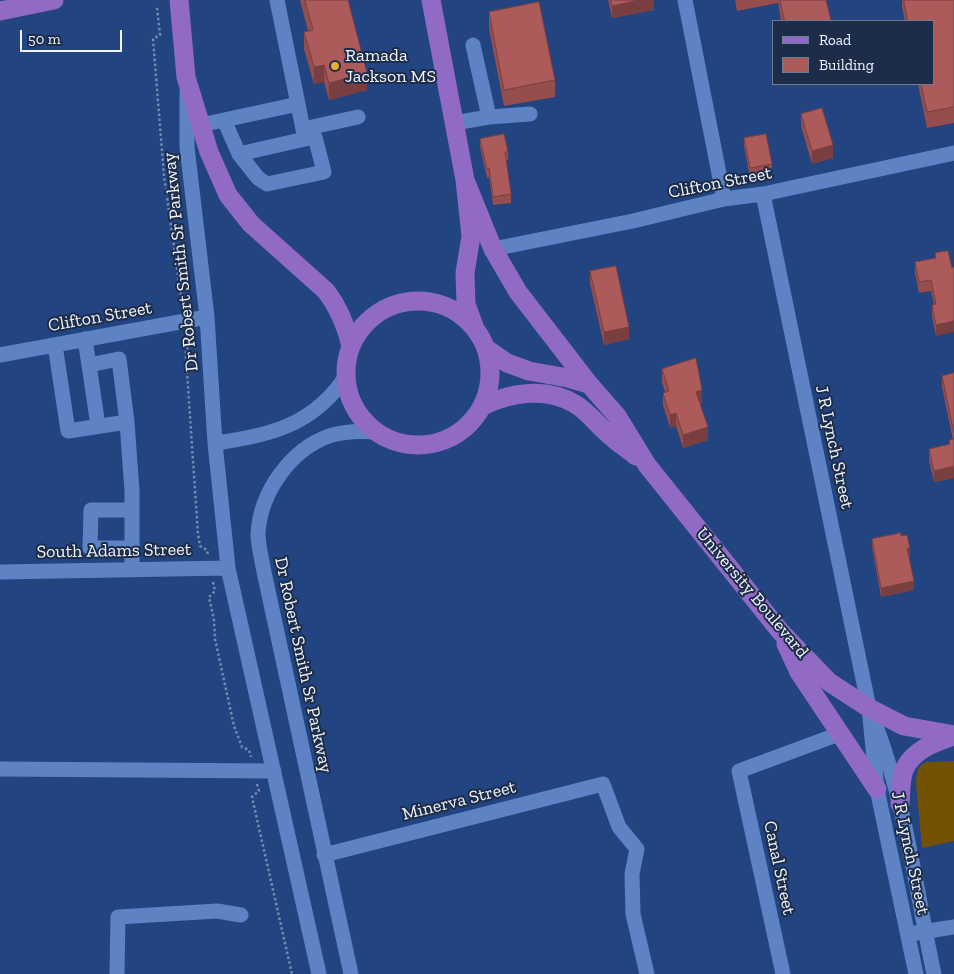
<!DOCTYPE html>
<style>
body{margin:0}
#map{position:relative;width:954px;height:974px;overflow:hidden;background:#224480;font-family:"Zilla Slab",serif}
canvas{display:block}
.legend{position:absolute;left:772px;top:20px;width:162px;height:65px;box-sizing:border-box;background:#1d2c48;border:1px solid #717c90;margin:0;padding:6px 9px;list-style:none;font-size:15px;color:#f0f5fc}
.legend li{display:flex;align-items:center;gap:10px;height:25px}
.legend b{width:25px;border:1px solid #717c90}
.scale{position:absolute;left:20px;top:30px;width:102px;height:22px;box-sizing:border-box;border:2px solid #f0f5fc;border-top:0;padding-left:6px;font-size:15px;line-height:18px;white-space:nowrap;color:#f0f5fc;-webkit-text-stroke:4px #1d2c48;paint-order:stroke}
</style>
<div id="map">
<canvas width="954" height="974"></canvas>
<ul class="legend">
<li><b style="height:6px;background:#916ac5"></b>Road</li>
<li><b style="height:14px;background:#ad5a5b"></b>Building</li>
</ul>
<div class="scale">50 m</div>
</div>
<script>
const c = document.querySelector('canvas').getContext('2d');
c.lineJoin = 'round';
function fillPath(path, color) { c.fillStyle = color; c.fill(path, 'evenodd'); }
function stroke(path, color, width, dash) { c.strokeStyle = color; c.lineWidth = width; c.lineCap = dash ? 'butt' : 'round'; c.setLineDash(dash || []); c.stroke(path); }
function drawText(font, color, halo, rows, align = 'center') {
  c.font = font + ' "Zilla Slab",serif'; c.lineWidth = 4; c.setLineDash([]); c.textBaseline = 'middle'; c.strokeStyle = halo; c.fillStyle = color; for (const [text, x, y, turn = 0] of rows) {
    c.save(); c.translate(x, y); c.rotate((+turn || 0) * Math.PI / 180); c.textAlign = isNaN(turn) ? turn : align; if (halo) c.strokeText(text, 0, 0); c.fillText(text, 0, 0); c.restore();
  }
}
fillPath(new Path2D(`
 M954,761V841L922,848L916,783L917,772L920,766L926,762Z`), '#745203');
stroke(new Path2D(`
 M157,8L160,35L153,39L164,176L181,296L189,299L190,306
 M192,334V344L186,349V357L198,534L200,546L207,550L208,555
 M213,582L215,591L209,597L214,620L215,639L234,726L242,747L249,750L251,757
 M257,784L259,791L252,797L292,974`), '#748ab1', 2.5, [2.5, 2.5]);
stroke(new Path2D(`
 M277,0L305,139L239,154L258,178L267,184L324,172L315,137L305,139
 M685,0L724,199
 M187,91V147L207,317L215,443L228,568L319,974
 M489,117L530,114
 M224,120L239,154
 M454,123L489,117L473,45
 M201,125L298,104
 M303,129L358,117
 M763,194L869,708L877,789L916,974
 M493,249L633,221L724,199L763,194L954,153
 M85,339L89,365L119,359L127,422
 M55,345L68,431L127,422L132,491V570
 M0,355L207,317
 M89,365L98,426
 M215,443C269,436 314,425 346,376
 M132,510H91L90,548H132
 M0,572L228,568
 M876,726C906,805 916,891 934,974
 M0,769L274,771
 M324,855L603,784L619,827L637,849L632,874L633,914L647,974
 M916,933L954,927
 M117,974L118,917L217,911L241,915
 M351,974L264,572C262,560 258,546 258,534C260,493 290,450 329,436C345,431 359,431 375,432
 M783,974L739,771L839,734`), '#5d83c4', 15);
stroke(new Path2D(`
 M179,0L186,77L209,152L228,195L251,224L326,291C339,308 346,325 351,346
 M431,0L465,180L471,236L465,273L466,304L474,326
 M0,11L54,0
 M465,180L493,249L518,292L589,384L617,416L647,465L780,631L829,682L869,708L904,726L954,735
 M346 373a72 72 0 1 1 144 0a72 72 0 1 1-144 0Z
 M487,349L507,363L529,371L568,378L589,384
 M483,406C511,392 547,387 575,404C587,411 596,423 606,432C615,441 626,448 636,456
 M786,644L799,672L877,789
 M900,804C901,793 900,778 905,768C914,749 936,742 954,736`), '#916ac5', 19);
fillPath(new Path2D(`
 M300,0H348L367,90L329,100L324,82L314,84L304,49V32L308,31Z
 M608,0H654V10L612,18Z
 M735,0H826L831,21H781L778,3L737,11Z
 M902,0H954V123L927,128L918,84H933V21H905L902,7Z
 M489,12L555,80V97L504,106L489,29Z
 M801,114L833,158L812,164L801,126Z
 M744,138L772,164V172L750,177L744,146Z
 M480,139L508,152V160H506L511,194V203L493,205L489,177L487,178L480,147Z
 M948,251L936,336L932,316V305L934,304L931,291L919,293L915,273V262L935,258V253Z
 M590,271L629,339L604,345L590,284Z
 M662,369L702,403L700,404L708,440L683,448L676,426L670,428L663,405V393L665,392L662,382Z
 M954,373V478L934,482L929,460V449L949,445V440H953L942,387V376Z
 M901,536L910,557H909L914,590L881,597L872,547V539Z`), '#954d4e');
fillPath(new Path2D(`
 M639,0H654V10L612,18V6Z
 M324,65V82L314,84V67Z
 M367,73V90L329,100V83Z
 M833,145V158L812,164V151Z
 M954,321V332L936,336V325Z
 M629,327V339L604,345V332Z
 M702,390V403L696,405V392Z
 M676,413V426L670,428V415Z
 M708,427V440L683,448V435Z
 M954,466V478L934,482V471Z
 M907,548H910V557H907Z
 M914,581V590L881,597V588Z`), '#793f40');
const building = new Path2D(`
 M305,0H348L367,73L329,83L324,65L314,67L304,32L313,30Z
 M611,0H639L612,6Z
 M780,0H826L831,21H785Z
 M904,0H954V107L927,112L921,84H933V21H908Z
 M539,2L555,80L504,90L489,12Z
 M822,108L833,145L812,151L801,114Z
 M504,134L508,152H505L511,194L493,197L489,168L487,169L480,139Z
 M766,134L772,164L750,168L744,138Z
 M948,251L952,268L954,267V321L936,325L932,305L936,304L931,280L919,282L915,262L936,258L935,253Z
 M616,266L629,327L604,332L590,271Z
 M696,358L702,390L696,392L708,427L683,435L676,413L670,415L663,393L669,391L662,369Z
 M954,373V433L942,376Z
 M954,439V466L934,471L929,449L950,444L949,440Z
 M901,533V536L907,535L910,548H907L914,581L881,588L872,539Z`);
fillPath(building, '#ad5a5b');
stroke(building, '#793f40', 1);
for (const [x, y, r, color] of [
 [335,66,5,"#e6ac36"]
]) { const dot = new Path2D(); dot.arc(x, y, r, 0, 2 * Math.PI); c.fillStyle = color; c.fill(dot); stroke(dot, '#1d2c48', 2); }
drawText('18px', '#f0f5fc', '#1d2c48', [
 ["Ramada",345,56],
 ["Jackson MS",345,77]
], 'left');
drawText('18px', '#f0f5fc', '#1d2c48', [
 ["Clifton Street",720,183,-11],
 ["Dr Robert Smith Sr Parkway",181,262,-96],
 ["Clifton Street",100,317,-10],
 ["J R Lynch Street",834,447,78],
 ["South Adams Street",114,551,-1],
 ["University Boulevard",752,593,50],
 ["Dr Robert Smith Sr Parkway",303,665,78],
 ["Minerva Street",459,801,-14],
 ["J R Lynch Street",910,853,78],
 ["Canal Street",779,868,78]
]);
</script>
